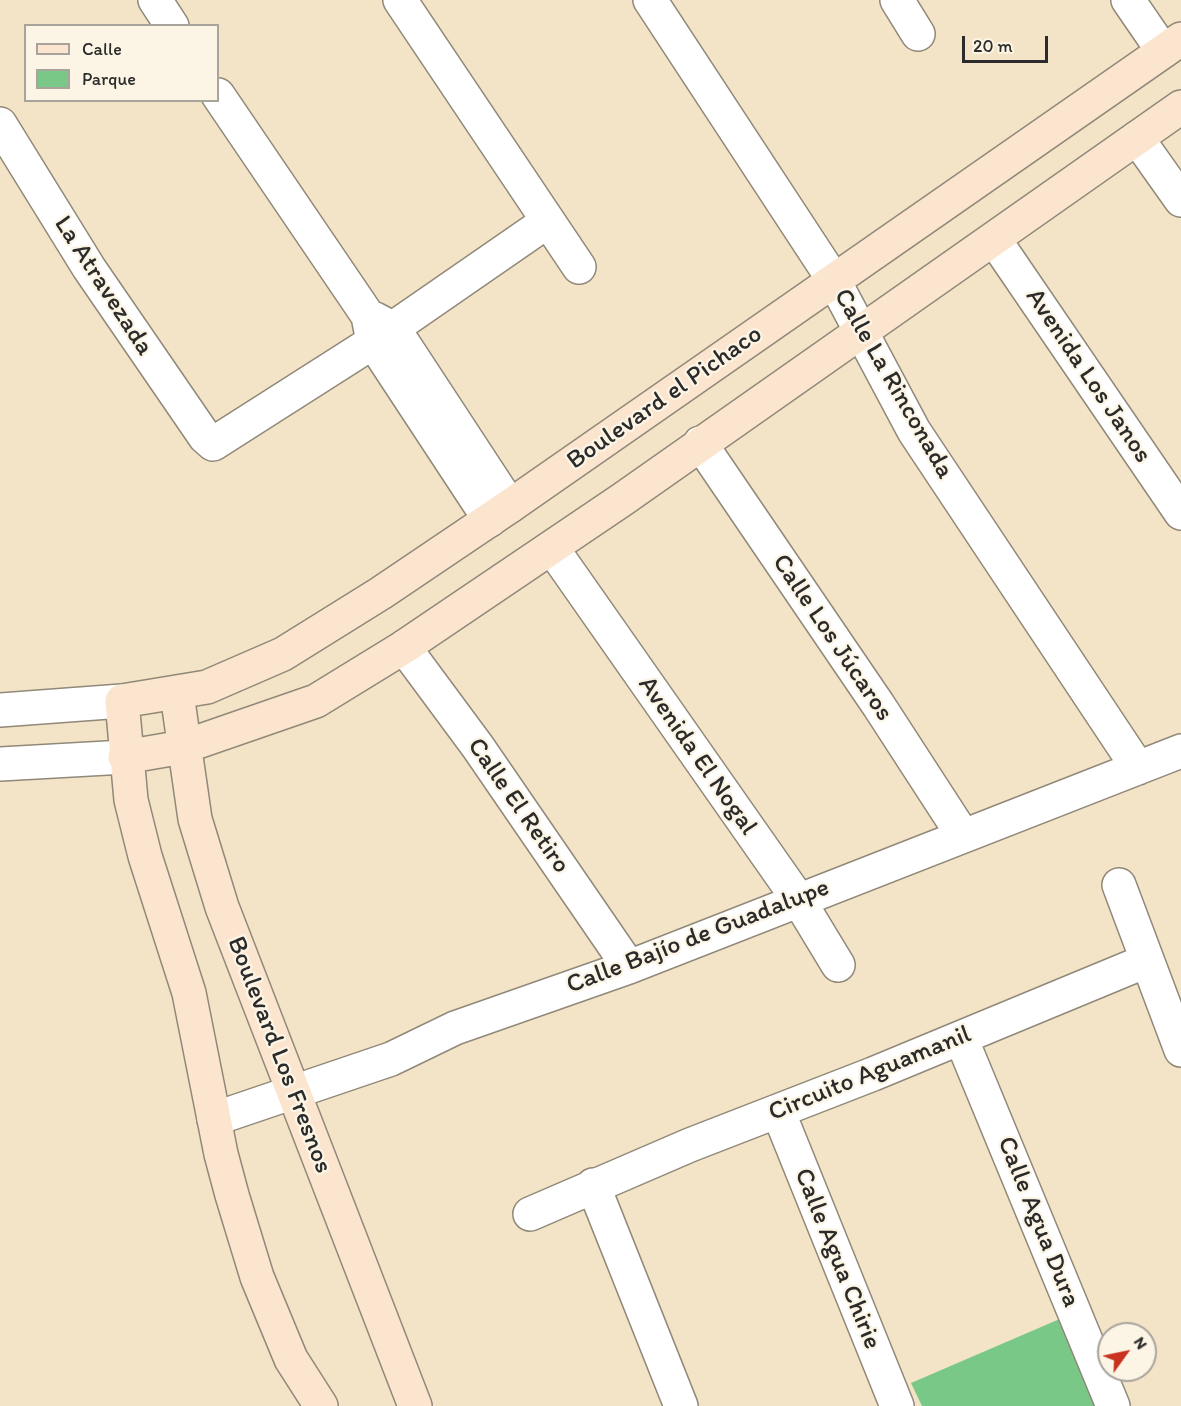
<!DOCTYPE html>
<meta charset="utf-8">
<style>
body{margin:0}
#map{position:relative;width:1181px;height:1406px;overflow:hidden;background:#f4e4c7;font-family:Itim,sans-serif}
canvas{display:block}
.legend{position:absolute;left:24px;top:24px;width:195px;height:78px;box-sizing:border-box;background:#fcf5e5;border:2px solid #a8a49b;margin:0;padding:8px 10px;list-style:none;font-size:18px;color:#2b2b2b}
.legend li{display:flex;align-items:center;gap:12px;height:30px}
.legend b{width:30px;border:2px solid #a8a49b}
.north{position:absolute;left:1097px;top:1322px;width:60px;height:60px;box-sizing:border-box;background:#fcf5e5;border:2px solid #a8a49b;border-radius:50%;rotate:57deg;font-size:16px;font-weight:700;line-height:24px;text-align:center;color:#2b2b2b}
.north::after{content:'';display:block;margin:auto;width:21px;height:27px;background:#c8321e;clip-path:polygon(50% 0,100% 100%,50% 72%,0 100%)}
.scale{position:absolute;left:962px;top:36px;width:86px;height:27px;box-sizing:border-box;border:3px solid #2b2b2b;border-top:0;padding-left:8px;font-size:18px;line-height:21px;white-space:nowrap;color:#2b2b2b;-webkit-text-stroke:4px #fcf5e5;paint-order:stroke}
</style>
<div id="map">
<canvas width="1181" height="1406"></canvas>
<ul class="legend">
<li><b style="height:8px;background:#fce5cf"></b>Calle</li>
<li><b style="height:16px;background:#79c888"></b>Parque</li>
</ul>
<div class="north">N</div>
<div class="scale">20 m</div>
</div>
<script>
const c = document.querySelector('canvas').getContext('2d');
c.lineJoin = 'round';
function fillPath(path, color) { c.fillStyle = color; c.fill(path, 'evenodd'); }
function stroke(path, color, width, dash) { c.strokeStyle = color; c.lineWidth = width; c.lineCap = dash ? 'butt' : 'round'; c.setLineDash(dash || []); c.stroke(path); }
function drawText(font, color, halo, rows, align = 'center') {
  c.font = font + ' Itim,sans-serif'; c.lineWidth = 4.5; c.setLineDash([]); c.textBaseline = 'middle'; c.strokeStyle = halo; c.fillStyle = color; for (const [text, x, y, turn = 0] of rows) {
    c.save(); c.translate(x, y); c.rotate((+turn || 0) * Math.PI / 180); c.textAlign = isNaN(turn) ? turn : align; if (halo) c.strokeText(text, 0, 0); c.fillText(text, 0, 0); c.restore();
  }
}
fillPath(new Path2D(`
 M1069,1315L1097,1406H922L911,1383Z`), '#79c888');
const street = new Path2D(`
 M155,0L172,26
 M400,0L579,267
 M650,0L833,279L914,431L1138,768
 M897,0L918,34
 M1128,0L1163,51
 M218,95L368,316L373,342L490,520
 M0,124L89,268L205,437L213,444L373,342L548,221
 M1137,138L1181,200
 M994,239L1181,513
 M375,319L394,329L510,506
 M700,443L879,706L962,834
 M552,548L798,899L838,965
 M404,647L478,747L629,967
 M0,710L122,701
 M0,764L125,757
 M1119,885L1181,1050
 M961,1038L1113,1406
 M778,1111L897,1406
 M214,1119L391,1059L455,1028L629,967L1181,751
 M593,1185L681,1406
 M530,1214L690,1145L873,1074L1146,961`);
const secondary = new Path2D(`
 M177,694L195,819L222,907L415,1406
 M125,757L183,747L316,701L404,647L623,499L1181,107
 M321,1406L291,1359L257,1277L232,1195L221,1154L189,993L145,856L131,800L122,701L207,687L283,654L381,593L510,506L1181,39`);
stroke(street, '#908879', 36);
stroke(secondary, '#908879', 36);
stroke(street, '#fff', 33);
stroke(secondary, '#fce5cf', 33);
drawText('26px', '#2b2b2b', '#fcf5e5', [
 ["La Atravezada",103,286,57],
 ["Avenida Los Janos",1088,376,56],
 ["Calle La Rinconada",893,384,60],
 ["Boulevard el Pichaco",665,398,-35],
 ["Calle Los Júcaros",832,638,56],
 ["Avenida El Nogal",697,756,55],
 ["Calle El Retiro",518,806,55],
 ["Calle Bajío de Guadalupe",698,937,-21],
 ["Boulevard Los Fresnos",279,1055,69],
 ["Circuito Aguamanil",870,1074,-22],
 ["Calle Agua Dura",1038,1222,68],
 ["Calle Agua Chirie",837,1259,68]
]);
</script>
